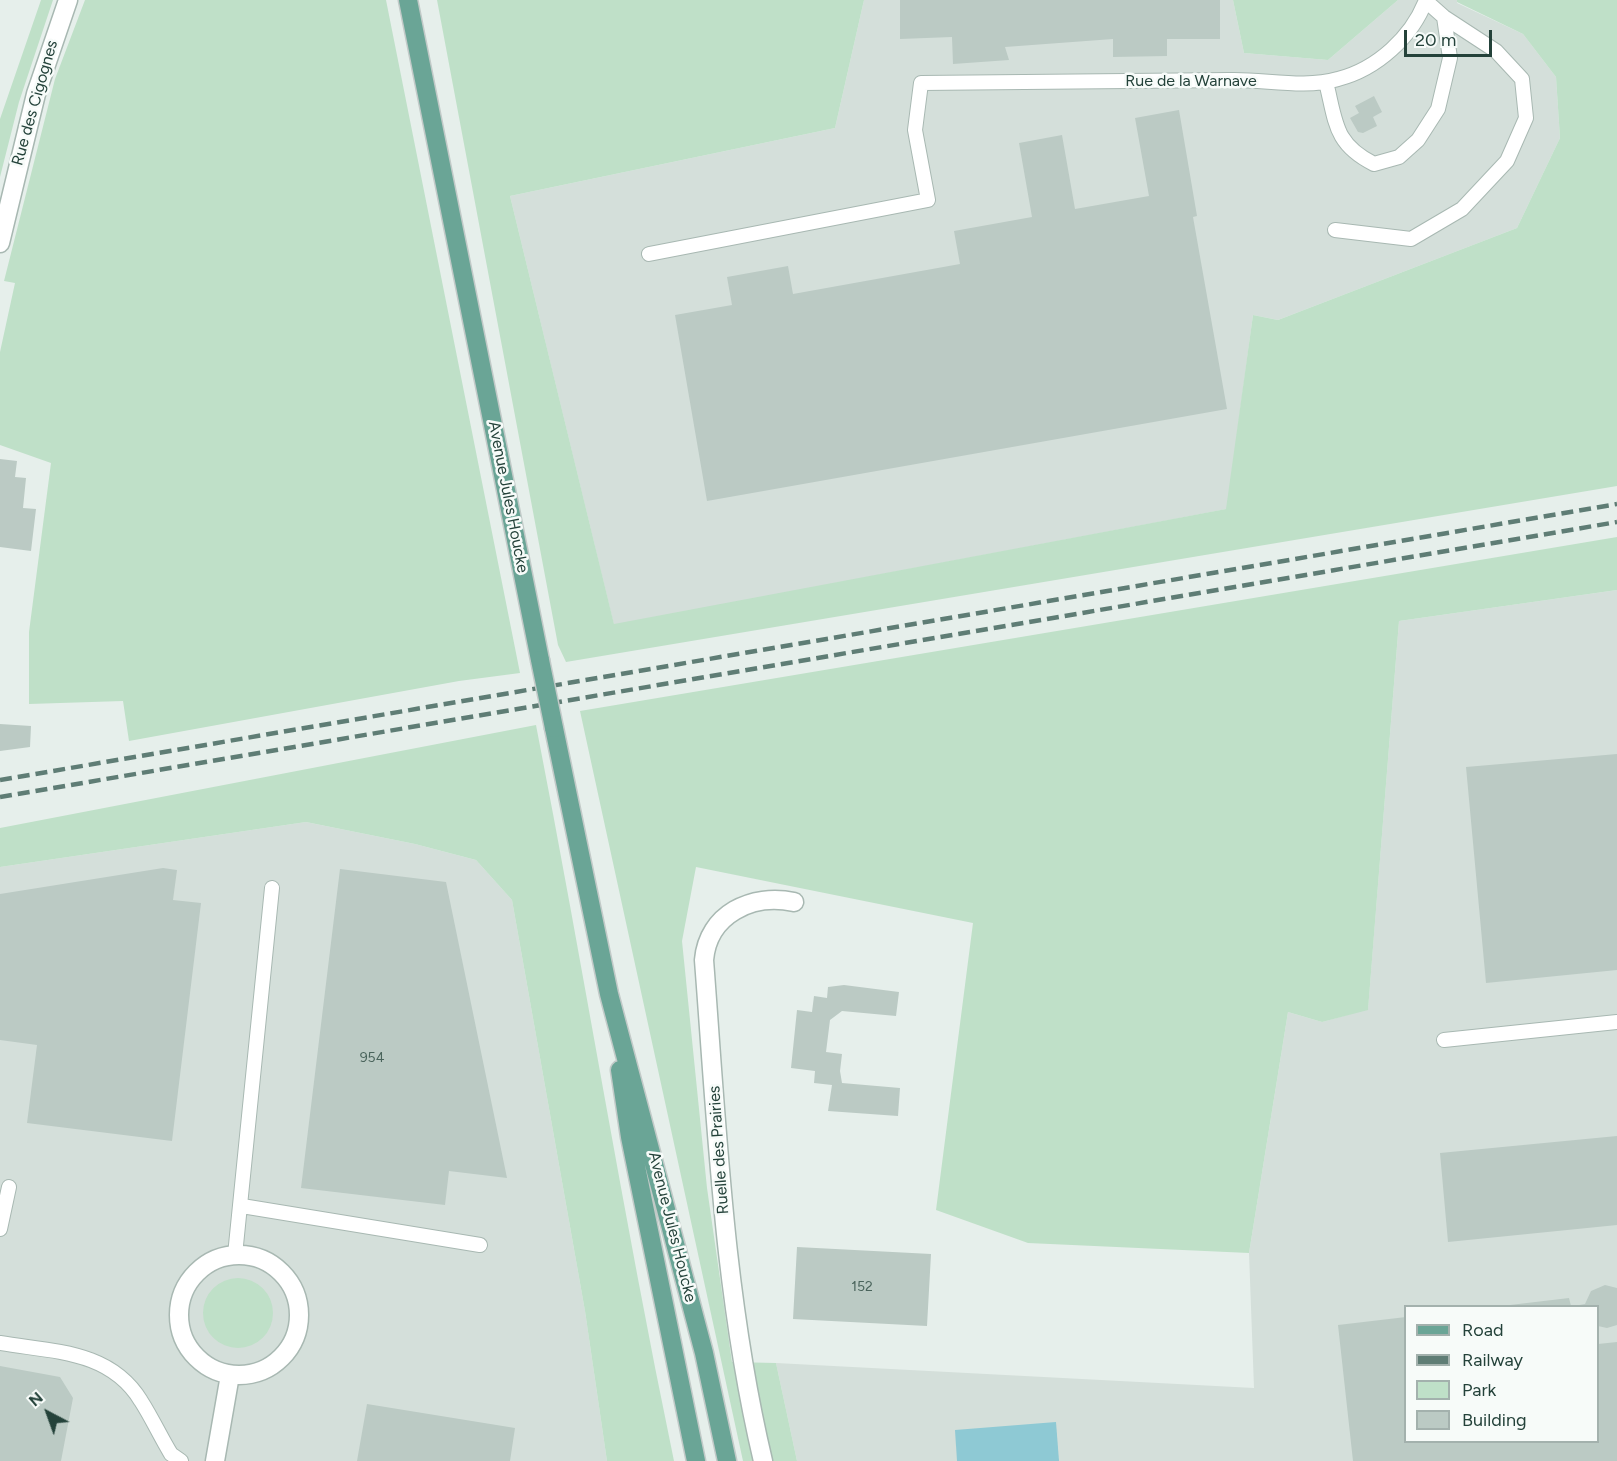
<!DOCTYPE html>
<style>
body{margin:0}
#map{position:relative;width:1617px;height:1461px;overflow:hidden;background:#e6efeb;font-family:Figtree,sans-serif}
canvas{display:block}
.legend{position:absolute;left:1404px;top:1305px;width:195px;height:138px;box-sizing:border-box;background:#f7fbf9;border:2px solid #a3b1ad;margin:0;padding:8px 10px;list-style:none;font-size:18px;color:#24423a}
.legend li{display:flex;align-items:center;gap:12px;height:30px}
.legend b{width:30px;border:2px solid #a3b1ad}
.north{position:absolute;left:18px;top:1383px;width:60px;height:60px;-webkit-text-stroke:4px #f7fbf9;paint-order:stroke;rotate:319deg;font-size:16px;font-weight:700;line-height:24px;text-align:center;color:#24423a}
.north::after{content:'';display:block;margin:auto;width:21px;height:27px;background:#24423a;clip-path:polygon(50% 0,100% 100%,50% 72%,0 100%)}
.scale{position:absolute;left:1404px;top:30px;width:88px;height:27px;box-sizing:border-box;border:3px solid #24423a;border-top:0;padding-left:8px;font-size:18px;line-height:21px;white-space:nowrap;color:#24423a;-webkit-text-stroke:4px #f7fbf9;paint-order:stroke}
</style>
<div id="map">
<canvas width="1617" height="1461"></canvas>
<ul class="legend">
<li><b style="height:8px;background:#6aa596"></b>Road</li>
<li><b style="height:8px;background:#5f7d75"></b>Railway</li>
<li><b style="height:16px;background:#bfe0c8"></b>Park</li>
<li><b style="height:16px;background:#bbcac4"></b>Building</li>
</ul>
<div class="north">N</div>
<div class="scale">20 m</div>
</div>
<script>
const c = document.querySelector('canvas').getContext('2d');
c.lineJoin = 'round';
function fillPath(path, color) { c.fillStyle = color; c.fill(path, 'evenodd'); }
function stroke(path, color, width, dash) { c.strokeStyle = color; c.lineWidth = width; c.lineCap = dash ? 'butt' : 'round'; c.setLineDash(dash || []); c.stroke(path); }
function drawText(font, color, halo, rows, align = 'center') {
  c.font = font + ' Figtree,sans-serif'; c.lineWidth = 5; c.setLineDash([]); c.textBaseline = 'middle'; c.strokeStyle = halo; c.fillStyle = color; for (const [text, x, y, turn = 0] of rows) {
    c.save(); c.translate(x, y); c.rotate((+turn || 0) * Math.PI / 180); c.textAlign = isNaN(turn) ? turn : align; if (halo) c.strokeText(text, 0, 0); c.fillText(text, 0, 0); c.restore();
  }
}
fillPath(new Path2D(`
 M864,0H1233L1244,53L1328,60L1398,0H1457V3L1523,34L1556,77L1560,138L1517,228L1278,320L1253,315L1227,509L614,625L510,196L835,128Z
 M1617,590V1461H797L776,1363L1254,1388L1249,1253L1288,1012L1322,1022L1368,1009L1399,621ZM1406,1306H1598V1442H1406Z
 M306,822L415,844L476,860L512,900L585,1311L607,1461H0V867Z`), '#d4dfda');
fillPath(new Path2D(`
 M41,0H53L19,102L0,177V119Z
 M85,0H386L520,673L459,681L129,741L123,701L29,704V632L51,463L0,445V352L15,283L4,281L55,79Z
 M437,0H864L835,128L510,196L614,624L1226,509L1253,315L1278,320L1517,228L1560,138L1556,77L1523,34L1457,2V0H1617V486L566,662L558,645Z
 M1233,0H1398L1328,60L1244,53Z
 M1617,537V590L1399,621L1368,1010L1322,1022L1288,1012L1249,1253L1028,1243L936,1210L973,923L696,867L682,941L707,1188L732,1362L776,1363L797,1461H743L580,711Z
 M536,725C584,970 623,1216 674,1461H607L585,1311L512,900L476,860L415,844L306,822L0,867V828Z
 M203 1313a35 35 0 1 1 70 0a35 35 0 1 1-70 0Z`), '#bfe0c8');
fillPath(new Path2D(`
 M1056,1422L1059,1461H957L955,1430Z`), '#8ec9d4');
fillPath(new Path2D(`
 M900,0H1220V39H1167V56L1113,57V39L1005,47L1009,60L953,64L952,37L900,39Z
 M1374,96L1382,112L1373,117L1377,126L1363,133L1358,132L1350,118L1359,113L1355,106Z
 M1179,110L1197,216L1193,217L1227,409L707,501L675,315L732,305L727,277L788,266L793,294L960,264L954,231L1032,217L1019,143L1062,135L1075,209L1149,196L1135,118Z
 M0,459L17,461L15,477L26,478L23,508L36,509L31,551L0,547Z
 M0,724L31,726L30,747L0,751Z
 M1617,754V970L1486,983L1466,767Z
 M163,868L177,870L173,900L201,903L172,1141L27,1123L37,1045L0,1040V894Z
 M340,869L446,882L507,1178L449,1171L445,1205L301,1188Z
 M844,985L899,992L896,1016L842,1011L830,1020L826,1052L842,1054L840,1071L842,1083L900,1088L898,1116L828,1111L832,1085L814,1083L815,1071L791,1068L797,1010L812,1012L814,996L827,998L828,987Z
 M1617,1136V1225L1448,1242L1440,1153Z
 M797,1247L931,1254L927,1326L793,1319Z
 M1605,1285L1617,1288V1325L1607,1328L1598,1326V1306H1574L1585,1304L1591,1291Z
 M1569,1298L1571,1306H1510V1305Z
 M1406,1317V1442H1598V1344L1617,1342V1461H1353L1338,1325Z
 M0,1366L60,1377L73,1398L61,1461H0Z
 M367,1404L515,1428L510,1461H357Z`), '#bbcac4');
const lane = new Path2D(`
 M1326,82C1336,122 1334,144 1374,164L1399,157L1418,140L1438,109L1450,58L1444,17
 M1335,230L1411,239L1462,209L1507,161L1526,118L1522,79L1496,51L1444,17L1426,1
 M649,254L928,200L915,130L921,83C1024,82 1127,81 1230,80C1265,79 1304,89 1338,79C1377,69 1412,37 1426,0
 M1444,1040L1617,1022
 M242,1206L480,1245
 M0,1229L9,1187
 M235,1255L272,888
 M0,1343C53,1352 110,1350 141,1401C152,1418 160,1436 171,1454L181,1461`);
const street = new Path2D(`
 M0,243L36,94L68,0
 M179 1315a60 60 0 1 1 120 0a60 60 0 1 1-120 0Z
 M215,1461L230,1375
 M763,1461C724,1297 717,1128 704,960C708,914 752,893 794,902`);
const primary = new Path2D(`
 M408,0L540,660
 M554,728L609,994L704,1353L727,1461
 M620,1070L630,1137L696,1461`);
stroke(lane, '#a8b8b2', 16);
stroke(street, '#a8b8b2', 21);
stroke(primary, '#c2cac8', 21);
stroke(lane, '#fff', 14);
stroke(street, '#fff', 18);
stroke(primary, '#6aa596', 18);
stroke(new Path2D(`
 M0,780L1617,504
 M0,797L1617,522`), '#5f7d75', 4.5, [12, 6]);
const primaryBridge = new Path2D(`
 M540,660L554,728`);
stroke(primaryBridge, '#c2cac8', 21, []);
stroke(primaryBridge, '#6aa596', 18);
drawText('14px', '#4a645c', null, [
 ["954",372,1058],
 ["152",862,1287]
]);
drawText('16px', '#24423a', '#f7fbf9', [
 ["Rue de la Warnave",1191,81],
 ["Rue des Cigognes",35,103,-74],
 ["Avenue Jules Houcke",508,497,79],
 ["Ruelle des Prairies",719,1150,-94],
 ["Avenue Jules Houcke",672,1227,76]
]);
</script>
